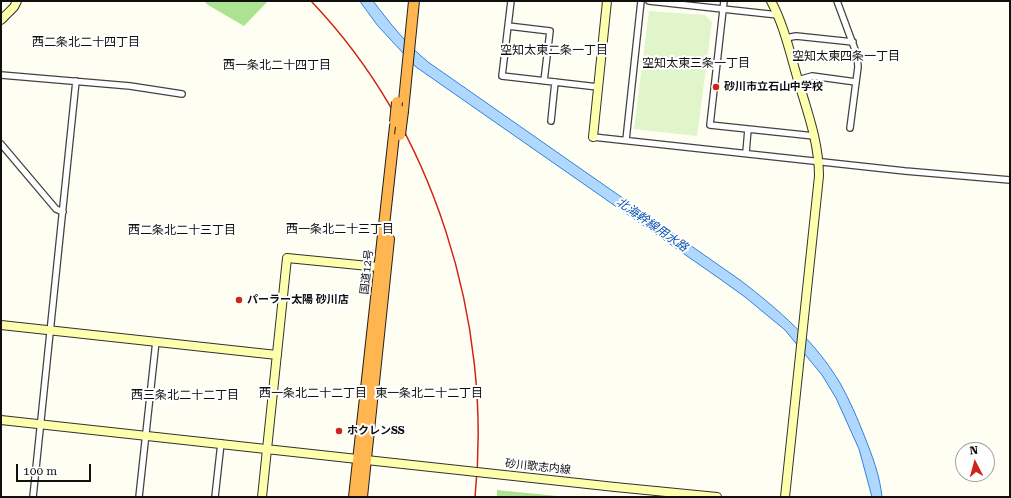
<!DOCTYPE html>
<meta charset="utf-8">
<style>
body{margin:0}
#map{position:relative;width:1011px;height:498px;overflow:hidden;background:#fffef2;font-family:"Roboto Serif",serif}
canvas{display:block}
.frame{position:absolute;inset:0;border:2px solid #0f0f0f;pointer-events:none}
.north{position:absolute;left:955px;top:442px;width:40px;height:40px;box-sizing:border-box;background:#fff;border:1px solid #9f9f9f;border-radius:50%;rotate:354deg;font-size:11px;font-weight:700;line-height:16px;text-align:center;color:#0f0f0f}
.north::after{content:'';display:block;margin:auto;width:14px;height:18px;background:#d02416;clip-path:polygon(50% 0,100% 100%,50% 72%,0 100%)}
.scale{position:absolute;left:16px;top:464px;width:75px;height:18px;box-sizing:border-box;border:2px solid #0f0f0f;border-top:0;padding-left:5px;font-size:12px;line-height:14px;white-space:nowrap;color:#0f0f0f;-webkit-text-stroke:3px #fff;paint-order:stroke}
</style>
<div id="map">
<canvas width="1011" height="498"></canvas>
<div class="frame"></div>
<div class="north">N</div>
<div class="scale">100 m</div>
</div>
<script>
const c = document.querySelector('canvas').getContext('2d');
c.lineJoin = 'round';
function fillPath(path, color) { c.fillStyle = color; c.fill(path, 'evenodd'); }
function stroke(path, color, width, dash) { c.strokeStyle = color; c.lineWidth = width; c.lineCap = dash ? 'butt' : 'round'; c.setLineDash(dash || []); c.stroke(path); }
function drawText(font, color, halo, rows, align = 'center') {
  c.font = font + ' "Roboto Serif","Noto Sans JP",serif'; c.lineWidth = 4; c.setLineDash([]); c.textBaseline = 'middle'; c.strokeStyle = halo; c.fillStyle = color; for (const [text, x, y, turn = 0] of rows) {
    c.save(); c.translate(x, y); c.rotate((+turn || 0) * Math.PI / 180); c.textAlign = isNaN(turn) ? turn : align; if (halo) c.strokeText(text, 0, 0); c.fillText(text, 0, 0); c.restore();
  }
}
fillPath(new Path2D(`
 M204,1H268L244,26L208,5Z
 M497,490L567,497H497Z`), '#ade293');
fillPath(new Path2D(`
 M649,11L705,15L712,22L697,136L634,129Z`), '#e0f5c9');
const water = new Path2D(`
 M360,1H373C390,23 406,44 428,62L740,280C778,309 815,341 840,383C849,399 857,417 864,435C872,455 880,476 882,497H872L859,449L836,398L822,375L785,330L745,297L720,279L416,67L378,26Z`);
fillPath(water, '#b0d7fd');
stroke(water, '#2e82dd', 1);
const street = new Path2D(`
 M511,1L502,76L598,87
 M649,1L778,15
 M724,1L710,125L814,136
 M837,1L857,55L858,67L850,128
 M508,26L550,31L544,81
 M786,38L796,36L853,42
 M1,75L130,86L182,94
 M798,80L812,76L856,82
 M551,121L555,82
 M593,137L905,171L1010,180
 M626,140L641,1
 M1,144L56,209L63,212
 M746,153L748,129
 M33,497L76,81
 M139,497L156,341
 M215,497L221,443`);
const secondary = new Path2D(`
 M771,1C784,25 790,53 798,80C807,111 819,142 819,176L785,497
 M1,20L14,7L17,1
 M593,137L607,1
 M1,325L277,355
 M1,420L403,464
 M615,487L717,497
 M262,497L287,258L379,267`);
const highway = new Path2D(`
 M403,111L414,1
 M354,497L395,126
 M362,497L389,239`);
stroke(street, '#424242', 8);
stroke(secondary, '#313131', 10);
stroke(highway, '#202020', 12);
stroke(street, '#fff', 5.5);
stroke(secondary, '#feffad', 8);
stroke(highway, '#ffb550', 10);
stroke(new Path2D(`
 M311,1C434,130 493,321 475,497`), '#d02416', 1.5);
const secondaryBridge = new Path2D(`
 M403,464L615,487`);
const highwayBridge = new Path2D(`
 M395,122L397,102
 M400,135L403,111`);
stroke(secondaryBridge, '#313131', 10, []);
stroke(highwayBridge, '#202020', 12, []);
stroke(secondaryBridge, '#feffad', 8);
stroke(highwayBridge, '#ffb550', 10);
for (const [x, y, r, color] of [
 [716,87,4,"#d02416"],
 [239,300,4,"#d02416"],
 [339,431,4,"#d02416"]
]) { const dot = new Path2D(); dot.arc(x, y, r, 0, 2 * Math.PI); c.fillStyle = color; c.fill(dot); stroke(dot, '#fff', 1.5); }
drawText('bold 11px', '#0f0f0f', '#fff', [
 ["砂川市立石山中学校",724,87],
 ["パーラー太陽 砂川店",247,300],
 ["ホクレンSS",347,431]
], 'left');
drawText('11px', '#0f0f0f', '#fff', [
 ["国道12号",367,272,-84],
 ["砂川歌志内線",538,467,6]
]);
drawText('12px', '#0f0f0f', '#fff', [
 ["西二条北二十四丁目",86,42],
 ["空知太東二条一丁目",554,50],
 ["空知太東四条一丁目",846,56],
 ["空知太東三条一丁目",696,63],
 ["西一条北二十四丁目",277,65],
 ["西一条北二十三丁目",340,229],
 ["西二条北二十三丁目",182,230],
 ["西一条北二十二丁目",313,393],
 ["東一条北二十二丁目",429,393],
 ["西三条北二十二丁目",185,395]
]);
drawText('italic 12px', '#0953b1', '#fff', [
 ["北海幹線用水路",652,225,35]
]);
</script>
